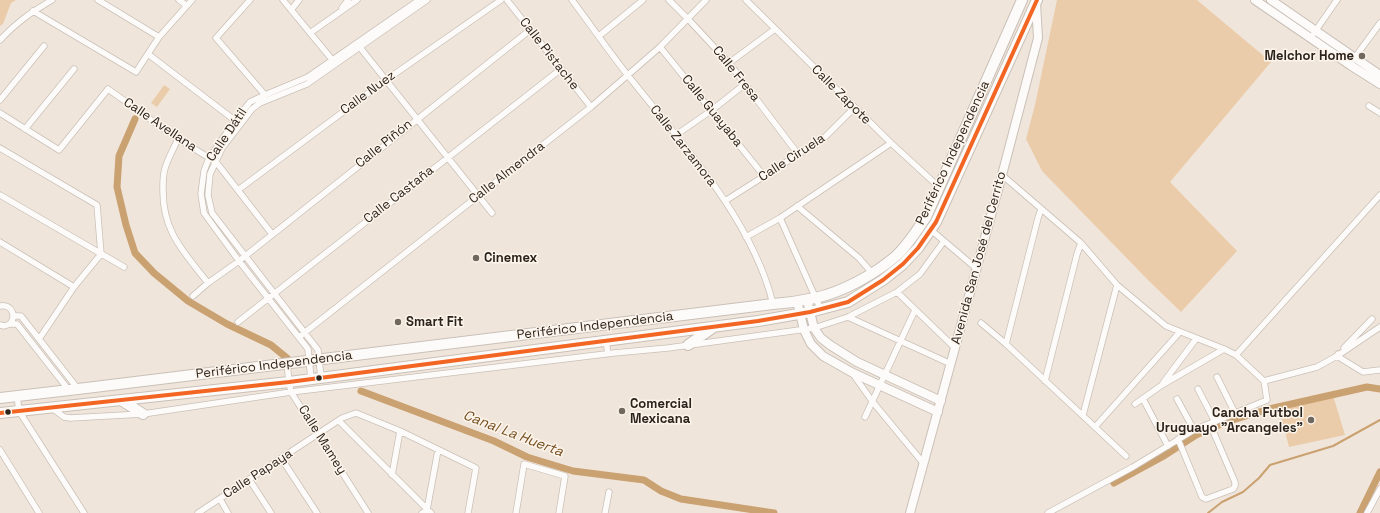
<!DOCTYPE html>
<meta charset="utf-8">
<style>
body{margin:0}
canvas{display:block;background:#f0e5da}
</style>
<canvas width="1380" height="513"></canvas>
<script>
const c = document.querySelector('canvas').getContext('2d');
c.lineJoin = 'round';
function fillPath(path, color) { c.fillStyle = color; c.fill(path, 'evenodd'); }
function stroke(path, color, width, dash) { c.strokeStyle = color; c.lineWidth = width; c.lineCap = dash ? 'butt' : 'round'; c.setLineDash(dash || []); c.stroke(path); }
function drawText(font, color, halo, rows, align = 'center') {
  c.font = font + ' "Space Grotesk",sans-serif'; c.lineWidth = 3; c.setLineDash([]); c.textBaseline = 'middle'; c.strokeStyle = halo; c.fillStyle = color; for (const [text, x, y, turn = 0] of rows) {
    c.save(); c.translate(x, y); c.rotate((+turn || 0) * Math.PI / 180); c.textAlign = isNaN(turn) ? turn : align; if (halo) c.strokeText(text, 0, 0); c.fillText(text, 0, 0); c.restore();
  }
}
fillPath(new Path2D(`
 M0,0H16L11,3L3,24L0,26Z
 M1057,0H1197L1271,62L1170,182L1237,251L1181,312L1148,280L1042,171L1026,139L1035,105Z
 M164,85L170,89L157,107L151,103Z
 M1332,392L1345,435L1289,447L1278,405Z`), '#ebccaa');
stroke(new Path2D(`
 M1208,513L1222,502L1243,492L1259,478L1270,465L1333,446L1380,420`), '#caa170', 2);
stroke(new Path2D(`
 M135,119L119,156L117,187L126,225L135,253L154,273L188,301L227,324L271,345L287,358
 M361,391L494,441L527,457L573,471L644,480L661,491L681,499L774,513
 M1114,483L1162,457L1196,435L1226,422L1269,409L1367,387L1380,389
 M1360,513L1380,472`), '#caa170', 7);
const street = new Path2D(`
 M98,0L159,37
 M179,0L186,5
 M250,0L216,38L265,95
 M283,0L334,62
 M507,0L591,107
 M572,0C593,28 612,56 634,83C686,148 753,222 773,304
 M669,0L688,19L729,63L798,154
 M746,0L891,143L939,187
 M342,8L348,0
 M291,10L299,0
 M33,11L136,72L159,37L192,0
 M310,33L357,0
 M1314,33L1337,0
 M599,36L643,0
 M0,40C17,22 30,13 52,0
 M358,45L492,213
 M660,47L764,176
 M148,54L237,122
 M1353,60L1380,23
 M729,63L775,29
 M0,100L44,46
 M1369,106L1380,113
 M0,113L59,150L108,89L178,139L216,162L272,234
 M25,129L74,69
 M676,135L712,110L745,84
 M178,139C174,148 165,163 164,173C163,177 163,183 163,188C162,231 183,251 208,283
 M0,148L97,205L101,254L74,287L39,339
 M1002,175L1081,243L1117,285L1166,326L1224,349L1236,355L1264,381
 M238,190L386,80L501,0
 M0,195L124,267
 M725,201L824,138L854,108
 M797,206L859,258L872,273
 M780,218L821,310
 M746,237L780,218L891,143
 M944,241L977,269
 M0,242L74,287
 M897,292L955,348
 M193,296L208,283L239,261L530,30
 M0,306C11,304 17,315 10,324L4,326L0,325
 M14,316H21L78,389
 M848,317L951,364
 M238,322L561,69
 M981,323L1006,344L1126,456
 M10,324H17L68,389
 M299,337L591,107L660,47L706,0
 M606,341L608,354
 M1006,344L1038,218L1041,209
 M1344,348L1372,319
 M1338,354L1337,356L1363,372L1380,370
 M1236,355L1380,195
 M287,363L289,382L291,392L368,513
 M853,374L872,401L924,464
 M1217,377L1235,413
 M321,378L318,350L212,213L208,195L210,174L222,148L252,109L260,103L307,84L427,0
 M311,379L308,349L239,261L204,213L201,194L204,171L209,158L235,121L250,102L265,95L308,77L419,0
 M1045,381L1077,254L1081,243
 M1264,381L1317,367L1337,356L1380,327
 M1163,383L1196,339
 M1198,389L1215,422
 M17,396L19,411L84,513
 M1143,399L1168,446
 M1177,399L1194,430
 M1135,404L1162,385L1224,349
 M52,408L64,417L70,418L143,414L291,392L614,353L668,348L814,328L848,317L897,292L920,274L944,241L931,230
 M1083,415L1117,285
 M865,417L915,310
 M339,421L431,513
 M1095,427L1179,333
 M1178,439L1202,497L1206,499L1233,489L1235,486V482L1210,424
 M0,450L39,513
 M281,458L317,513
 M392,475L400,431
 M249,479L271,513
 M220,499L228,513
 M198,513L342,418L356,413L400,431L476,468L468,513
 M422,513L427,510L438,450
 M516,513L524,464L565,476L559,513
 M605,513L609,492
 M1048,513L1133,467L1194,430L1267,400L1264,381
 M1367,513L1380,489`);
const secondary = new Path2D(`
 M1255,0L1350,65L1380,84
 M1271,0L1380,75
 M807,300L814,328L821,338L830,345L857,362L941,401
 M797,301L804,330L811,344L823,356L853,373L938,412
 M910,513L1002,175L1038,38L1036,3`);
const highway = new Path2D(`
 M688,345L714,327
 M0,398L78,389L773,304C787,303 801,301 815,298C843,292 875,274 896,256C908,245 917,230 926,217L1022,0
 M121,400L143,414
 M0,413L289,382L758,321L810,312L848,302L883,280L903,264L918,248L936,222L1037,0`);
stroke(street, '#c9c0b8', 7);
stroke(secondary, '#c9c0b8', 10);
stroke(highway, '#c9c0b8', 12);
stroke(street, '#fdfbf9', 5.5);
stroke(secondary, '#fdfbf9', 8);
stroke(highway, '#fdfbf9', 10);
stroke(new Path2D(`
 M0,413L289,382L758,321L810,312L848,302L883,280L903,264L918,248L936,222L1037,0`), '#f26522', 4);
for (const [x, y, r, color] of [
 [1362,56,4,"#70685e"],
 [476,258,4,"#70685e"],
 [398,322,4,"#70685e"],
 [319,378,3.5,"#2b241c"],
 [622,411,4,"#70685e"],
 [8,412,3.5,"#2b241c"],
 [1311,420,4,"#70685e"]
]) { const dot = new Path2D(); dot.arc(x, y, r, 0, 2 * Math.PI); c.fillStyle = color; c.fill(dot); stroke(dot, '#fdf5ec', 1.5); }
drawText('13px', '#2b241c', '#fdf5ec', [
 ["Calle Pistache",549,54,52],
 ["Calle Fresa",736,74,51],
 ["Calle Nuez",368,93,-36],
 ["Calle Zapote",841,95,45],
 ["Calle Guayaba",712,111,51],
 ["Calle Avellana",160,125,34],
 ["Calle Dátil",227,135,-56],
 ["Calle Piñón",384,144,-39],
 ["Calle Zarzamora",683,146,52],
 ["Periférico Independencia",953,153,-65],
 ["Calle Ciruela",792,158,-33],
 ["Calle Almendra",507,173,-38],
 ["Calle Castaña",399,195,-38],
 ["Avenida San José del Cerrito",979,258,-75],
 ["Periférico Independencia",595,326,-7],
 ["Periférico Independencia",274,365,-7],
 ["Calle Mamey",322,440,58],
 ["Calle Papaya",258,474,-33]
]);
drawText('bold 13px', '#2b241c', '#fdf5ec', [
 ["Melchor Home",1354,56,"right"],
 ["Cinemex",484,258],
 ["Smart Fit",406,322],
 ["Comercial",630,404],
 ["Mexicana",630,419],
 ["Cancha Futbol",1303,413,"right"],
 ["Uruguayo \"Arcangeles\"",1303,428,"right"]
], 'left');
drawText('italic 14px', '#754e1e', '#fdf5ec', [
 ["Canal La Huerta",513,434,21]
]);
</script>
